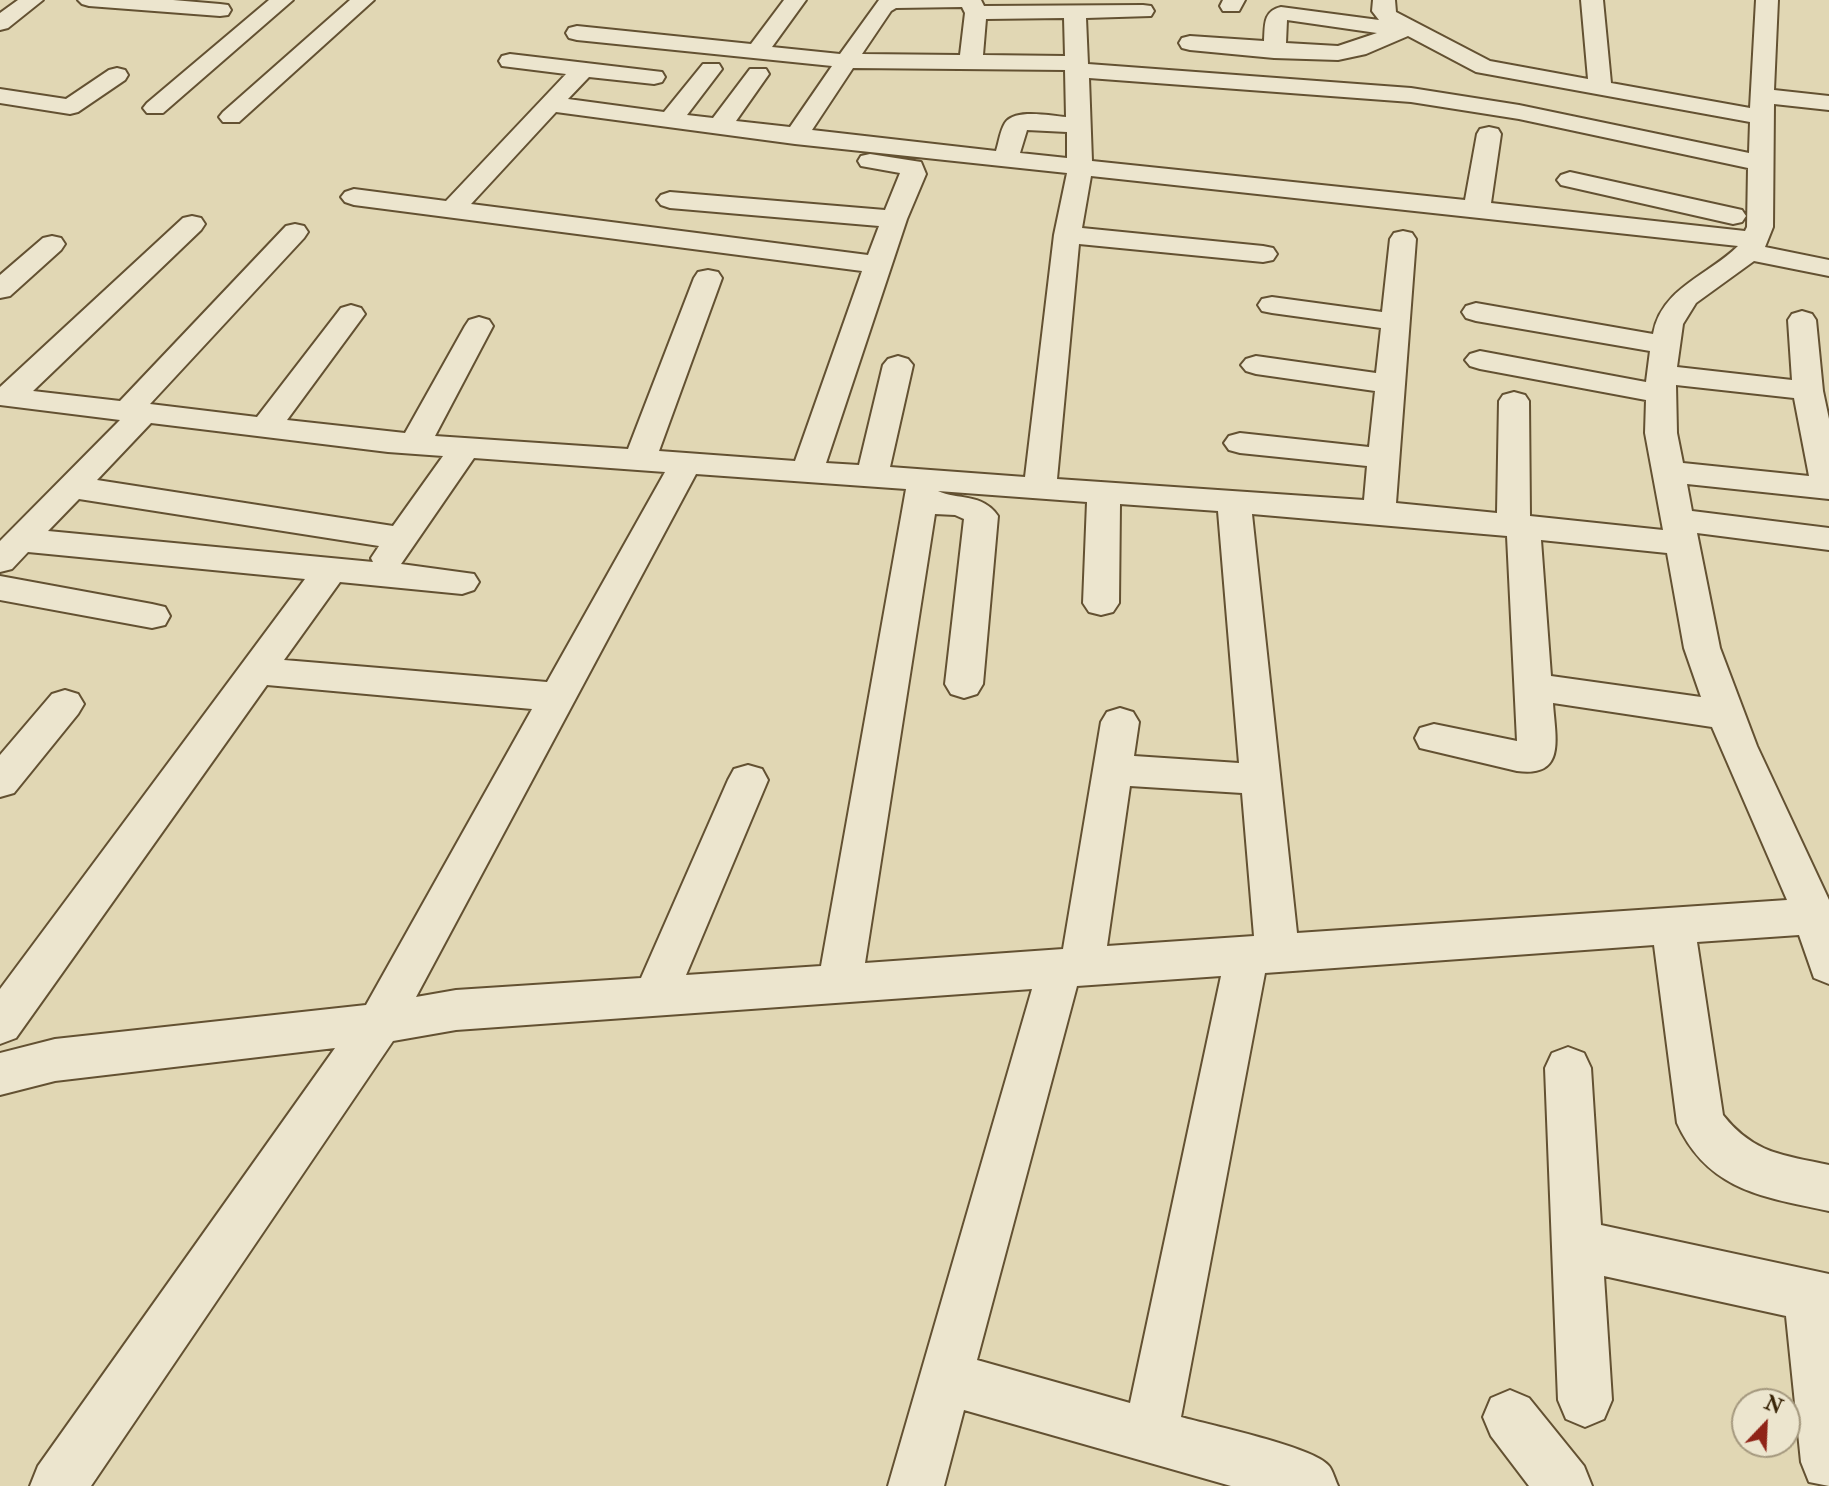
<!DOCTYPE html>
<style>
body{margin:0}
#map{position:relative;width:1829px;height:1486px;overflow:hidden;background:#e1d7b4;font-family:"IM FELL Double Pica",serif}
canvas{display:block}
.north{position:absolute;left:1731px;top:1388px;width:70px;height:70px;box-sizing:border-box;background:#ece5ce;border:2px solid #a4987e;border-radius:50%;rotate:23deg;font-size:19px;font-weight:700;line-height:28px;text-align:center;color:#392407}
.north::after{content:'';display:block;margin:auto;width:24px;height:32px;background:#8f2418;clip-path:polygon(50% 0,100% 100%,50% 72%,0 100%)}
</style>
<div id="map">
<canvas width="1829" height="1486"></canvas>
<div class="north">N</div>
</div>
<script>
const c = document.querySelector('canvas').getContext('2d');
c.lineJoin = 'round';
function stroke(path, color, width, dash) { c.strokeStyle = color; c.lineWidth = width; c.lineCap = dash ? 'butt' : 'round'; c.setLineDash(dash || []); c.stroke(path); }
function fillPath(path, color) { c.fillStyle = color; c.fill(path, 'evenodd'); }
const minor = new Path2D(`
 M18,0H43L8,28L0,30V13Z
 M78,0H173L220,4L228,5L231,10L228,15L220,16L89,6L82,4Z
 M269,0H293L163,113H147L143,108L147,103Z
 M350,0H374L239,122H223L219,117L223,112Z
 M784,0H806L772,47L840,54L879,0H981L984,6L1143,5L1151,6L1154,11L1151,16L1086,18L1088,64L1411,88L1519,105L1749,153L1750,122L1476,72L1408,36L1366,54L1338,60L1274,58L1190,50L1182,48L1179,43L1182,38L1190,36L1264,41C1265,25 1263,11 1281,7L1379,20L1372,11L1373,0H1395L1396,12L1490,61L1588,79L1581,0H1603L1611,83L1750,108L1756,0H1778L1774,90L1829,96V110L1774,104L1773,227L1765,247L1829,260V276L1754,261L1696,303L1683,324L1677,367L1792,380L1788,320L1792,314L1802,311L1812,314L1816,320L1823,391L1829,419V499L1687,484L1692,511L1829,528V550L1697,533L1720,648L1757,746L1829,900V984L1814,978L1799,935L1697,942L1723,1115C1754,1154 1783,1155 1829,1165V1211C1764,1197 1708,1191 1677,1123L1654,945L1265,973L1181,1417C1209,1425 1315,1447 1329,1466C1333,1471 1335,1480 1338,1486H1231L964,1410L944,1486H888L1032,989L456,1030L393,1041L91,1486H30L38,1466L335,1048L55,1081L0,1095V1053L55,1039L366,1005L532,709L267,685L16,1038L0,1044V989L305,579L28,552L12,569L0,572V541L120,420L0,405V387L183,218L192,216L201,218L205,224L201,230L33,391L120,401L286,226L295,224L304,226L308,232L304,238L150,404L257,417L341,308L351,305L361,308L365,314L287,420L405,433L465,326L469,320L479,317L489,320L493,326L435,436L628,449L694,278L698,272L708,270L718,272L722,278L659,451L795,461L862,271L354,205L345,202L341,197L345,192L354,189L446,201L566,74L502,66L499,61L502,56L510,54L662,72L665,77L662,82L654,84L589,77L568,99L664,112L703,64H719L722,69L687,115L713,118L750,69H766L769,74L736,121L790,127L832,66L577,40L569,38L566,33L569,28L577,26L751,44ZM962,7L965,13L960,55L862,54L891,11L896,8ZM1064,18L1065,56L983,55L986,19ZM1287,20L1377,33L1338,46L1286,43ZM853,68L1065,70L1066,117C1051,116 1015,108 1005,123C1000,131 999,142 996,151L812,130ZM1089,78L1411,102L1519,119L1748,168L1747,227L1745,231L1491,203L1501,134L1498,129L1489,127L1480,129L1477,134L1465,200L1092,161ZM556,112L795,144L1067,173L1054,235L1025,477L890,467L913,365L908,359L898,356L888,359L883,365L859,465L826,463L907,219L926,174L921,162L870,154L861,156L858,161L861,166L900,173L885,210L670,192L661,195L657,200L661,205L670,208L879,226L868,255L471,204ZM1027,130L1067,132V158L1020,153ZM1091,176L1738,246C1709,275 1661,288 1653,334L1476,303L1466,306L1462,312L1466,318L1476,321L1650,351L1646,382L1480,351L1470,354L1465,360L1470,366L1480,369L1646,400L1645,433L1663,530L1530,516L1529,401L1525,395L1514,392L1503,395L1499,401L1497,513L1396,503L1416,239L1412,233L1403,231L1394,233L1390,239L1382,312L1272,297L1262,299L1258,305L1262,311L1272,313L1381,328L1376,373L1256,356L1246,359L1241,365L1246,371L1256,374L1375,391L1369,447L1240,433L1229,436L1224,443L1229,450L1240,453L1367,466L1364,500L1057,479L1079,244L1263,262L1273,260L1277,254L1273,248L1263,246L1082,228ZM1676,385L1794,398L1809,476L1683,463L1677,433ZM151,423L388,452L443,456L393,526L97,480ZM474,458L665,472L547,682L284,660L340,582L462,594L474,590L479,582L474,574L401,564ZM696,474L906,489L821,966L686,975L768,780L762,769L748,765L734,769L728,780L641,978L456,990L416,997ZM938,491L1087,502L1083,603L1089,612L1101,615L1113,612L1119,603L1120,504L1218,511L1239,763L1134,756L1139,722L1133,712L1120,708L1107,712L1101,722L1063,949L865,963L935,514L955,515L964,519L945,684L951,694L964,698L977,694L983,684L998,516C983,493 957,500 938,491ZM79,499L379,546L371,558L373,562L48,531ZM1252,514L1507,536L1517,741L1434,724L1420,728L1415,738L1420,748L1517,771C1567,778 1555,737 1553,703L1712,727L1787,900L1297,933ZM1541,540L1667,553L1684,648L1701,697L1551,676ZM1130,786L1242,793L1254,936L1107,946ZM1221,976L1130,1403L977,1360L1077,986Z
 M1223,0H1245L1239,11H1223L1220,6Z
 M117,68L125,70L128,75L125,80L78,112L70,114L0,103V89L66,99L109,70Z
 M1570,172L1733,208L1742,210L1746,216L1742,222L1733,224L1561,185L1557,180L1561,175Z
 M52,236L61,238L65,244L61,250L10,296L0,298V275L43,238Z
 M0,576L152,604L165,607L170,616L165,625L152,628L0,600Z
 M65,690L78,694L84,704L78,714L14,793L0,797V755L52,694Z
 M1568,1047L1584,1053L1591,1068L1601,1225L1829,1274V1486L1809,1482L1801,1462L1786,1316L1604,1276L1612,1400L1604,1419L1585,1427L1566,1419L1558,1400L1545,1068L1552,1053Z
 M1510,1390L1529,1398L1584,1466L1592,1486H1529L1491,1436L1483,1417L1491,1398Z`);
stroke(minor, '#635132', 4);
fillPath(minor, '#ece5ce');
</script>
